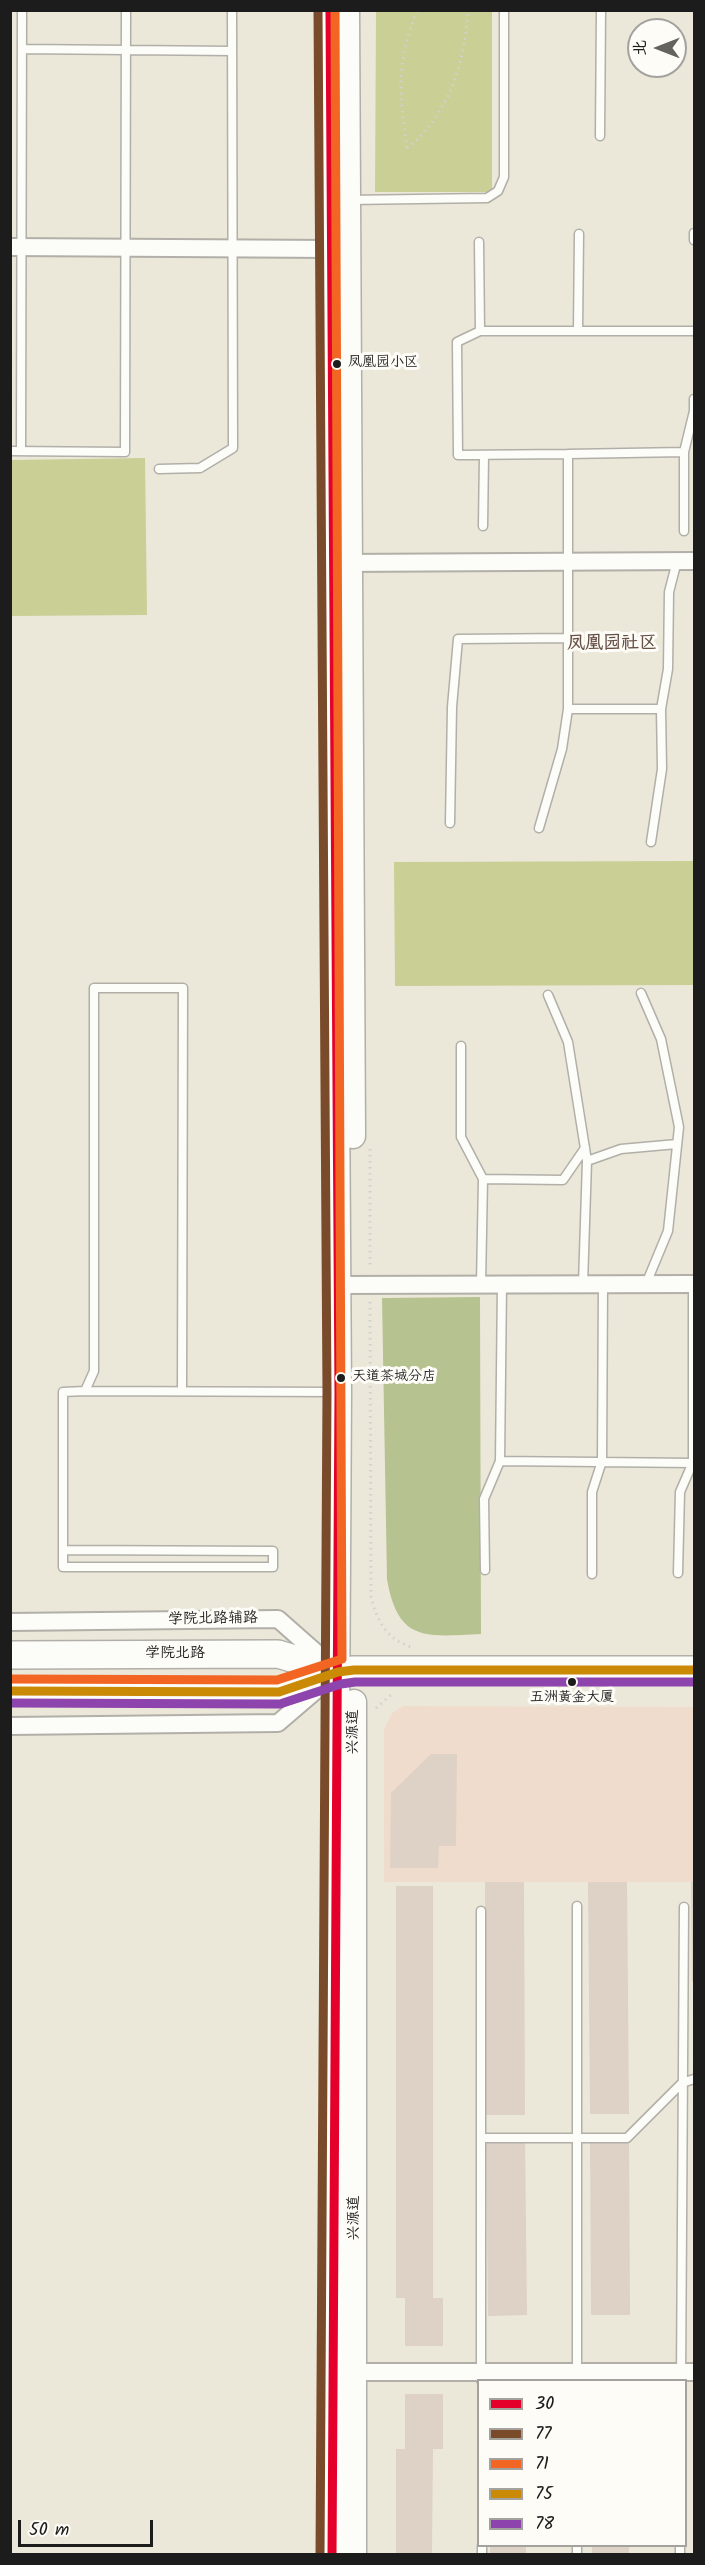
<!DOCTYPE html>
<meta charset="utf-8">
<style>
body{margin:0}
#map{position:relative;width:705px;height:2565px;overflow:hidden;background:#ebe8da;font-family:Kalam,"LXGW WenKai TC",sans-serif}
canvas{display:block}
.frame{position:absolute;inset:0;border:12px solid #1c1c1c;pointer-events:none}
.legend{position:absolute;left:477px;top:2379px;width:210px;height:168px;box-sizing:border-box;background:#fdfcf7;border:2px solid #a3a29f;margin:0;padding:8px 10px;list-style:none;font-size:18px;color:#1c1c1c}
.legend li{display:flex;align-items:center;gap:12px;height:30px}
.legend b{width:30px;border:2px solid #a3a29f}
.north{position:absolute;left:627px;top:18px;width:60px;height:60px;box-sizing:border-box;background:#fdfcf7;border:2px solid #a3a29f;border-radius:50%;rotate:270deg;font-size:16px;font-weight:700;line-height:24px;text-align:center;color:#1c1c1c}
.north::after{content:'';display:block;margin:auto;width:21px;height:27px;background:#64635e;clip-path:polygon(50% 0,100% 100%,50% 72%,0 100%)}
.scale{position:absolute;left:18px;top:2520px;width:135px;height:27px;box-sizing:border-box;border:3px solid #1c1c1c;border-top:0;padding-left:8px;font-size:18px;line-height:21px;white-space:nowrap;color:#1c1c1c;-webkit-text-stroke:4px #fdfcf7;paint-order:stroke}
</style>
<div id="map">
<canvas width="705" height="2565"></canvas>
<div class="frame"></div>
<ul class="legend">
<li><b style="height:8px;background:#e4002b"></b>30</li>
<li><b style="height:8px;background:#7a4b2a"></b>77</li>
<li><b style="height:8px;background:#f26522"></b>71</li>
<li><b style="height:8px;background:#cb8a06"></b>75</li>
<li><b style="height:8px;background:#8e44ad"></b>78</li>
</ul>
<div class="north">北</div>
<div class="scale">50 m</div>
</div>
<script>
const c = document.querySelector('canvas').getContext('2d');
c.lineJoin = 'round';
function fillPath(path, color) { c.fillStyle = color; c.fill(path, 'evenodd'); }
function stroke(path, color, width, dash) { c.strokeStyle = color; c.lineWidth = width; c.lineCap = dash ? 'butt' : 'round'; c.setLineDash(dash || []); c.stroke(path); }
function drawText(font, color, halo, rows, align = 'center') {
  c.font = font + ' Kalam,"LXGW WenKai TC",sans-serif'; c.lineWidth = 6; c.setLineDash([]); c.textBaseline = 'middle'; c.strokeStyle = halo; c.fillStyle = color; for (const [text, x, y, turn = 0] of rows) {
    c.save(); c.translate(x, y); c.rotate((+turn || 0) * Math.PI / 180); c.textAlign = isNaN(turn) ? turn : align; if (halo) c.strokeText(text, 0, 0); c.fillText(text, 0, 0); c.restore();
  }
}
fillPath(new Path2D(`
 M403,1706L694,1707V1882H384V1729L392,1713Z`), '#f0dccd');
fillPath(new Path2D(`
 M376,11H492V192H375Z
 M145,458L147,615L11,616V460Z
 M694,861V985L395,986L394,862Z`), '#cacf95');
fillPath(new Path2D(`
 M480,1297L481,1634C427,1636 398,1644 387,1579L382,1298Z`), '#b6c290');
fillPath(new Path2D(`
 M431,1754H457L456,1846H439L438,1868H390L391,1793Z
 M694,1881V1981H692L691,1882Z
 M485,1882H524L525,2115H486Z
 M588,1882H627L629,2114H590Z
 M396,1886H433V2298H443V2346H405V2298H396Z
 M486,2137H525L527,2315L488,2316Z
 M590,2137H629L630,2315H591Z
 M405,2394H443V2449H433L432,2554H396V2449H405Z
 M490,2546H526V2554H490Z
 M592,2546H629V2554H592Z`), '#ded1c5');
const service = new Path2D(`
 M22,49L232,51
 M600,136L601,10
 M349,200L487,198L498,191L504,177V10
 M694,233V240
 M479,242L480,331
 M578,330L579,234
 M10,451L125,452L126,10
 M21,451L22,10
 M684,452V531
 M568,454L684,452L694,411V399
 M159,469L200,468L233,448L232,10
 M483,526L484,455
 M568,709H661
 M450,823L452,707L458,639L570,638
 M539,828L562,749L568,709V454L458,455L457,342L480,331H694
 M651,842L662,769L661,709L668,669L669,592L677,561
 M641,993L661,1039L679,1127L668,1231L646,1284
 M548,995L568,1042L587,1161L583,1284
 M461,1046V1137L483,1179L481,1284
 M587,1161L621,1149L677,1144
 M483,1179L563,1180L585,1148
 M85,1391L336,1392
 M500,1461L694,1463
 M63,1550L273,1551V1567H63V1392L85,1391L94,1371V988H183L182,1391
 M485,1570L484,1499L500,1461L502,1284
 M678,1573L680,1492L693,1462V1284
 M592,1574V1492L602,1461L603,1284
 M481,1911V2380
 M481,2138H627L682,2083L694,2079
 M577,2380V1906
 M681,2380L684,1907
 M482,2546V2554
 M577,2546V2554
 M680,2554V2546`);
const minor = new Path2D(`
 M10,247L332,249
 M342,563L694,561
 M338,1285L694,1284
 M10,1622L278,1619L329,1664
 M10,1726L278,1723L327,1681
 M355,2372H694`);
const secondary = new Path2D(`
 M330,10L339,1392L332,2554
 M347,10L353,1136
 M354,1702V2554`);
const primary = new Path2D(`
 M10,1655L278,1654L338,1672
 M10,1691L279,1692L338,1672L354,1670H694`);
stroke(service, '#b1afa7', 11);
stroke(minor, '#b1afa7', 20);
stroke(secondary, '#b1afa7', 27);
stroke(primary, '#b1afa7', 30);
stroke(new Path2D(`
 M407,148C449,115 465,63 468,10
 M407,148C399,92 396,65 417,10
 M370,1149V1269
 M370,1302L371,1597C377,1620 386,1639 411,1647
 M376,1708L393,1693`), '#d2d1cd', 3, [1.5, 4.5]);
stroke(service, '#fcfcf9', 8);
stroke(minor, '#fcfcf9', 16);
stroke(secondary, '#fcfcf9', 24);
stroke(primary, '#fcfcf9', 27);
stroke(new Path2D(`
 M330,10L339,1392L332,2554`), '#e4002b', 9);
stroke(new Path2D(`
 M318,10L327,1392L320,2554`), '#7a4b2a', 9);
stroke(new Path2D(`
 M10,1679L277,1680L342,1659L335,10`), '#f26522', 9);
stroke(new Path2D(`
 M10,1691L279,1692L338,1672L354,1670H694`), '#cb8a06', 9);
stroke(new Path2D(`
 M10,1703L280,1704L341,1684L355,1682H694`), '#8e44ad', 9);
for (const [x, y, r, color] of [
 [337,364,5,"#1c1c1c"],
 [341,1378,5,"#1c1c1c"],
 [572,1682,5,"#1c1c1c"]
]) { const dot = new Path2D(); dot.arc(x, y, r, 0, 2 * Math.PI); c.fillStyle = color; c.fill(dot); stroke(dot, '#fdfcf7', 2); }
drawText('14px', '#1c1c1c', '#fdfcf7', [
 ["凤凰园小区",348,364],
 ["天道茶城分店",352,1378],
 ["五洲黄金大厦",572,1699,"center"]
], 'left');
drawText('15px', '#1c1c1c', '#fdfcf7', [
 ["学院北路辅路",213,1620,-1],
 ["学院北路",175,1654],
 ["兴源道",354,1732,-90],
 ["兴源道",355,2218,-90]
]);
drawText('bold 18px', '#675147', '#fdfcf7', [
 ["凤凰园社区",612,645]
]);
</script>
